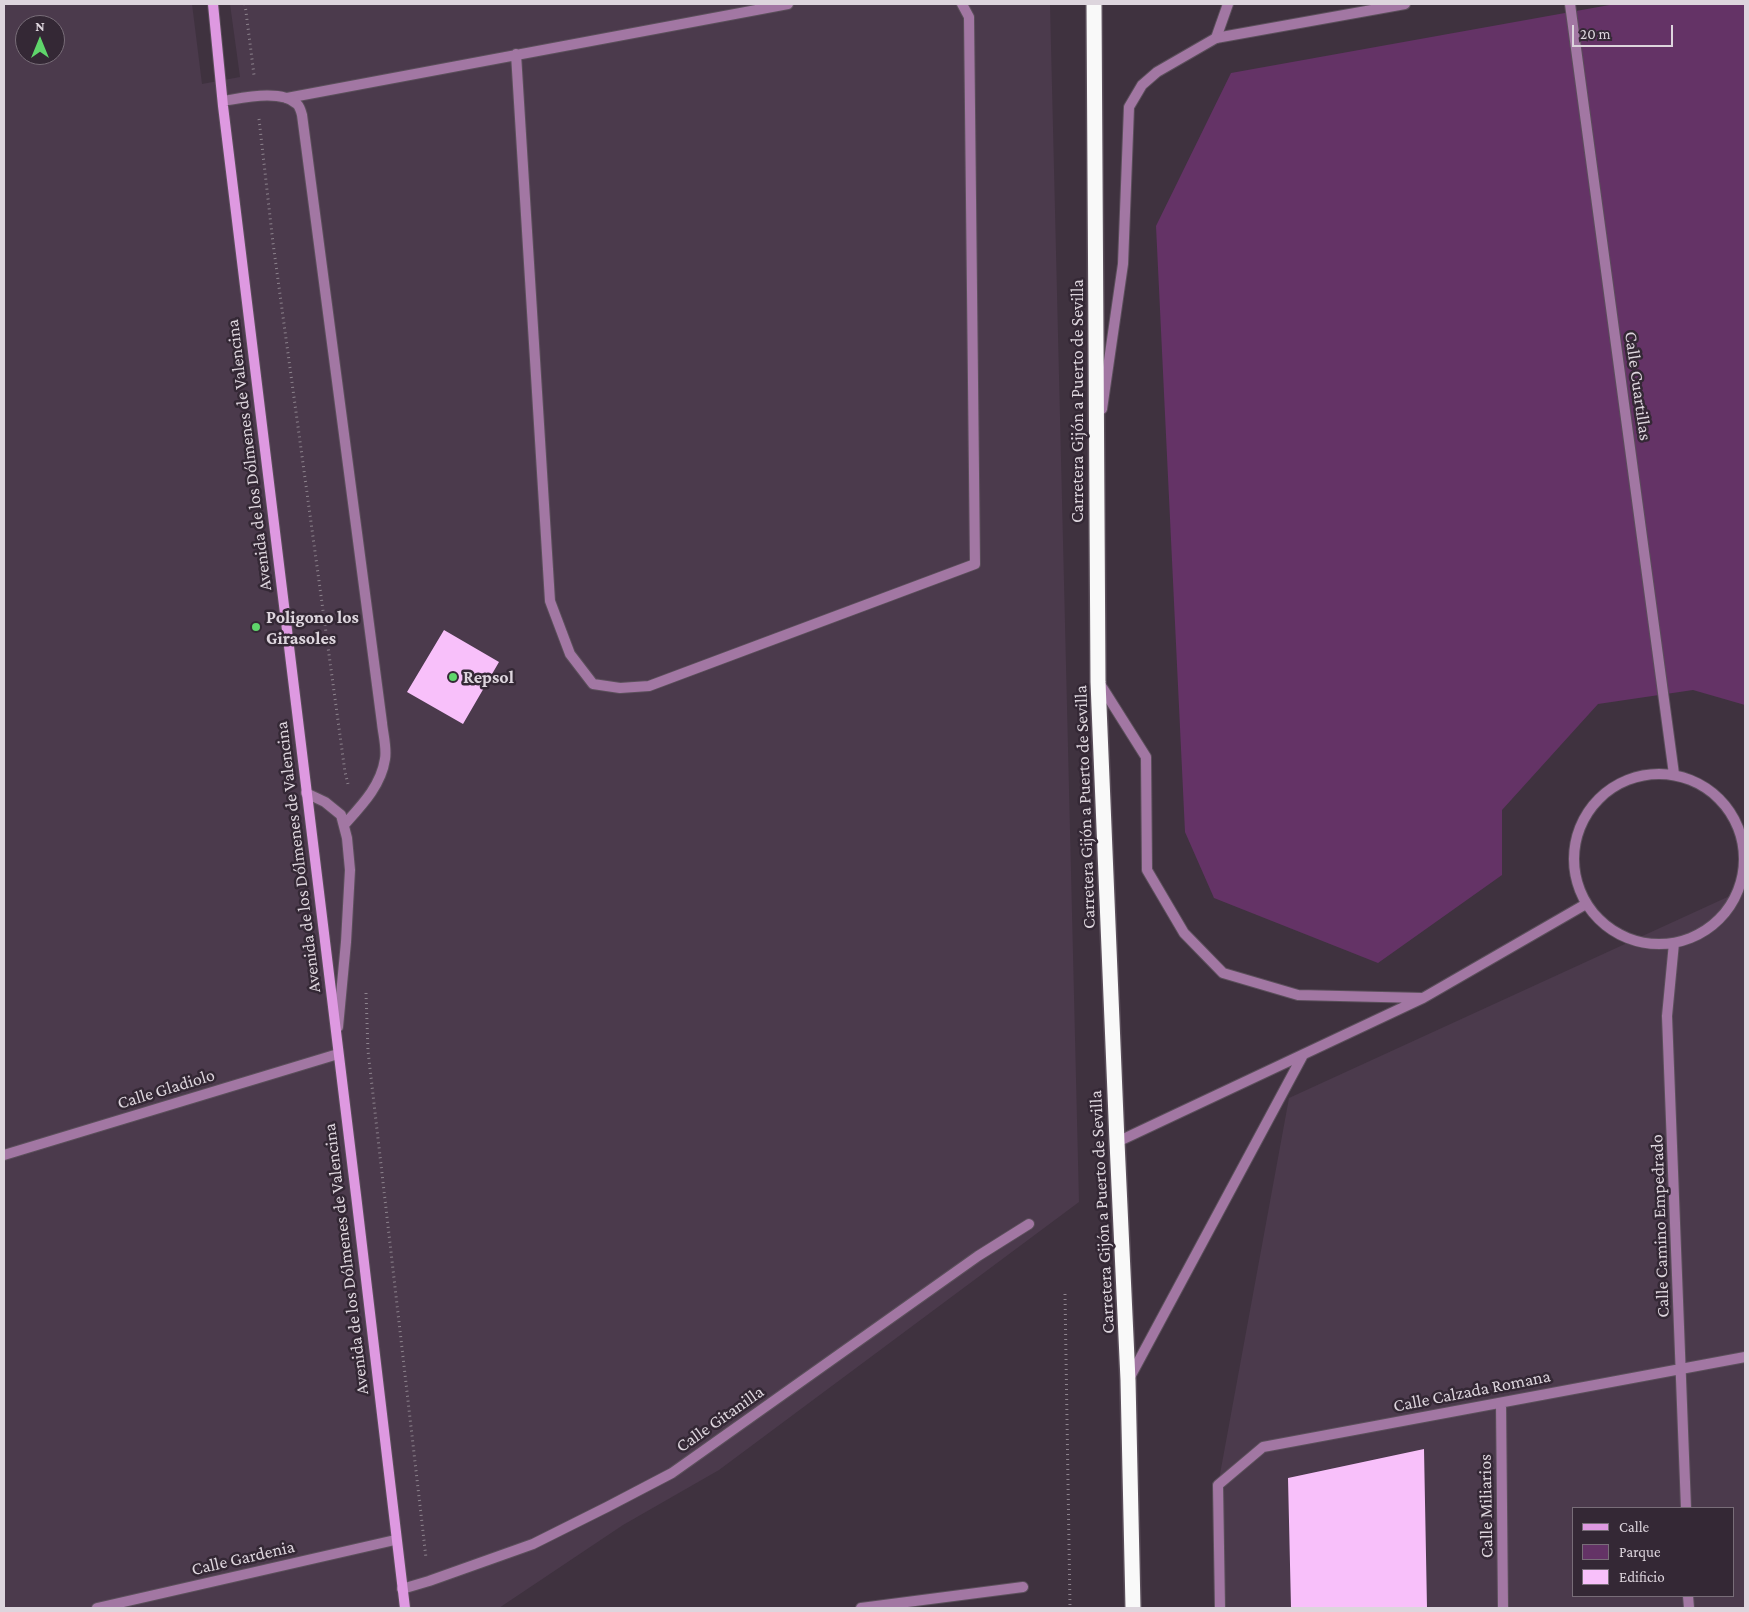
<!DOCTYPE html>
<meta charset="utf-8">
<style>
body{margin:0}
#map{position:relative;width:1749px;height:1612px;overflow:hidden;background:#3f323f;font-family:"Crimson Pro",serif}
canvas{display:block}
.frame{position:absolute;inset:0;border:5px solid #ddd5dd;pointer-events:none}
.legend{position:absolute;left:1572px;top:1507px;width:162px;height:90px;box-sizing:border-box;background:#342835;border:1px solid #786d78;margin:0;padding:6px 9px;list-style:none;font-size:15px;color:#ddd5dd}
.legend li{display:flex;align-items:center;gap:10px;height:25px}
.legend b{width:25px;border:1px solid #786d78}
.north{position:absolute;left:15px;top:15px;width:50px;height:50px;box-sizing:border-box;background:#342835;border:1px solid #786d78;border-radius:50%;rotate:0deg;font-size:14px;font-weight:700;line-height:20px;text-align:center;color:#ddd5dd}
.north::after{content:'';display:block;margin:auto;width:18px;height:22px;background:#5fd56b;clip-path:polygon(50% 0,100% 100%,50% 72%,0 100%)}
.scale{position:absolute;left:1572px;top:25px;width:101px;height:22px;box-sizing:border-box;border:2px solid #ddd5dd;border-top:0;padding-left:6px;font-size:15px;line-height:18px;white-space:nowrap;color:#ddd5dd;-webkit-text-stroke:4px #342835;paint-order:stroke}
</style>
<div id="map">
<canvas width="1749" height="1612"></canvas>
<div class="frame"></div>
<ul class="legend">
<li><b style="height:6px;background:#de99e1"></b>Calle</li>
<li><b style="height:14px;background:#643366"></b>Parque</li>
<li><b style="height:14px;background:#f8c0fa"></b>Edificio</li>
</ul>
<div class="north">N</div>
<div class="scale">20 m</div>
</div>
<script>
const c = document.querySelector('canvas').getContext('2d');
c.lineJoin = 'round';
function fillPath(path, color) { c.fillStyle = color; c.fill(path, 'evenodd'); }
function stroke(path, color, width, dash) { c.strokeStyle = color; c.lineWidth = width; c.lineCap = dash ? 'butt' : 'round'; c.setLineDash(dash || []); c.stroke(path); }
function drawText(font, color, halo, rows, align = 'center') {
  c.font = font + ' "Crimson Pro",serif'; c.lineWidth = 5; c.setLineDash([]); c.textBaseline = 'middle'; c.strokeStyle = halo; c.fillStyle = color; for (const [text, x, y, turn = 0] of rows) {
    c.save(); c.translate(x, y); c.rotate((+turn || 0) * Math.PI / 180); c.textAlign = isNaN(turn) ? turn : align; if (halo) c.strokeText(text, 0, 0); c.fillText(text, 0, 0); c.restore();
  }
}
fillPath(new Path2D(`
 M4,4H192L202,84L240,77L230,4H1050L1079,1202L719,1470L623,1525L499,1608H4ZM25,25H55V55H25Z
 M1745,889V1608H1220L1218,1485L1289,1098ZM1573,1508H1733V1596H1573Z`), '#4b3a4c');
fillPath(new Path2D(`
 M1615,4H1745V705L1693,690L1598,704L1502,810V875L1378,963L1214,898L1185,832L1156,226L1231,73Z`), '#643366');
fillPath(new Path2D(`
 M444,630L499,662L463,724L407,692Z
 M1424,1449L1427,1608H1291L1288,1478Z`), '#f8c0fa');
const lane = new Path2D(`
 M1216,38L1228,4
 M516,54L550,601L570,654L593,684L620,688L649,686L975,564L969,17L962,4
 M287,98L788,4`);
const street = new Path2D(`
 M1570,4L1674,774
 M223,101C243,98 281,89 297,104C300,107 301,111 302,115L382,723C383,734 387,748 385,759C381,786 361,806 344,825
 M1102,409L1123,264L1129,107L1142,85L1157,72L1216,38L1405,4
 M1100,684L1146,757L1147,870L1184,933L1223,973L1298,995L1423,998
 M1574 859a85 85 0 1 1 170 0a85 85 0 1 1-170 0Z
 M306,793L325,802L341,815L347,838L350,870L346,942L338,1027
 M1674,943L1667,1016L1686,1508
 M1117,1142L1423,998L1586,904
 M4,1155L338,1054
 M1129,1379L1303,1055
 M1501,1403L1503,1608
 M402,1589L429,1581L533,1544L607,1507L672,1473L978,1256L1029,1224
 M1688,1596L1689,1608
 M97,1608L395,1540
 M861,1608L1023,1587
 M1220,1608L1218,1485L1263,1447L1745,1357`);
const secondary = new Path2D(`
 M213,4L223,106L356,1195L405,1608`);
const highway = new Path2D(`
 M1094,4L1098,682L1117,1142L1128,1380L1133,1608`);
stroke(lane, '#5b4f5b', 12);
stroke(street, '#5b4f5b', 12);
stroke(secondary, '#5b4f5b', 12);
stroke(highway, '#5b4f5b', 18);
stroke(new Path2D(`
 M245,4L254,75
 M259,119L273,243L345,772L348,784
 M366,993L368,1051L426,1558
 M1065,1294L1070,1608`), '#8d838d', 3, [1, 4]);
stroke(lane, '#a277a3', 10);
stroke(street, '#a277a3', 10);
stroke(secondary, '#de99e1', 10);
stroke(highway, '#f9f9f9', 15);
for (const [x, y, r, color] of [
 [256,627,5,"#5fd56b"],
 [453,677,5,"#5fd56b"]
]) { const dot = new Path2D(); dot.arc(x, y, r, 0, 2 * Math.PI); c.fillStyle = color; c.fill(dot); stroke(dot, '#342835', 2); }
drawText('18px', '#ddd5dd', '#342835', [
 ["Calle Cuartillas",1638,386,82],
 ["Carretera Gijón a Puerto de Sevilla",1077,401,-90],
 ["Avenida de los Dólmenes de Valencina",249,455,-97],
 ["Carretera Gijón a Puerto de Sevilla",1085,807,-92],
 ["Avenida de los Dólmenes de Valencina",298,857,-97],
 ["Calle Gladiolo",166,1089,-17],
 ["Carretera Gijón a Puerto de Sevilla",1102,1212,-93],
 ["Calle Camino Empedrado",1660,1226,-92],
 ["Avenida de los Dólmenes de Valencina",346,1259,-97],
 ["Calle Calzada Romana",1472,1391,-11],
 ["Calle Gitanilla",720,1419,-35],
 ["Calle Miliarios",1486,1506,-91],
 ["Calle Gardenia",243,1558,-13]
]);
drawText('bold 18px', '#ddd5dd', '#342835', [
 ["Poligono los",266,617],
 ["Girasoles",266,638],
 ["Repsol",463,677]
], 'left');
</script>
